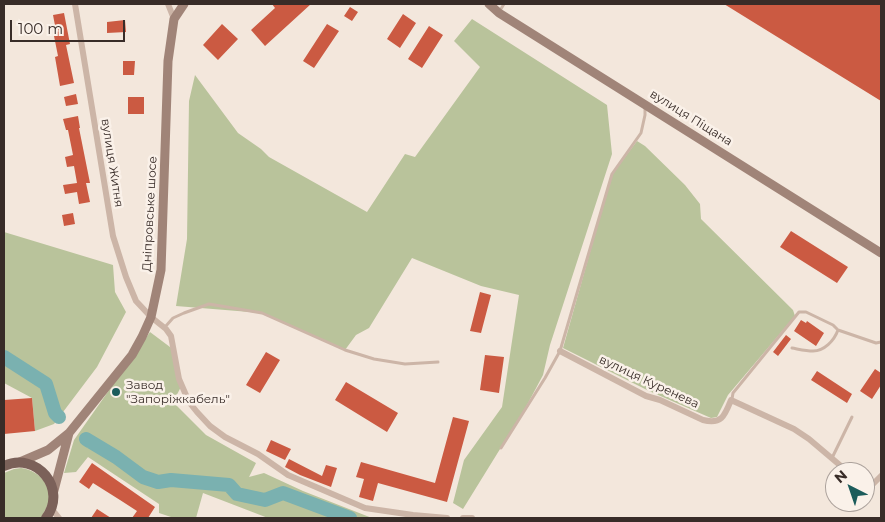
<!DOCTYPE html>
<meta charset="utf-8">
<style>
body{margin:0}
#map{position:relative;width:885px;height:522px;overflow:hidden;background:#f3e7dc;font-family:Montserrat,sans-serif}
canvas{display:block}
.frame{position:absolute;inset:0;border:5px solid #382c28;pointer-events:none}
.north{position:absolute;left:825px;top:462px;width:50px;height:50px;box-sizing:border-box;background:#faf1e9;border:1px solid #aca29c;border-radius:50%;rotate:319deg;font-size:14px;font-weight:700;line-height:20px;text-align:center;color:#382c28}
.north::after{content:'';display:block;margin:auto;width:18px;height:22px;background:#1c5c5b;clip-path:polygon(50% 0,100% 100%,50% 72%,0 100%)}
.scale{position:absolute;left:10px;top:20px;width:115px;height:22px;box-sizing:border-box;border:2px solid #382c28;border-top:0;padding-left:6px;font-size:15px;line-height:18px;white-space:nowrap;color:#382c28;-webkit-text-stroke:4px #faf1e9;paint-order:stroke}
</style>
<div id="map">
<canvas width="885" height="522"></canvas>
<div class="frame"></div>
<div class="north">N</div>
<div class="scale">100 m</div>
</div>
<script>
const c = document.querySelector('canvas').getContext('2d');
c.lineJoin = 'round';
function fillPath(path, color) { c.fillStyle = color; c.fill(path, 'evenodd'); }
function stroke(path, color, width, dash) { c.strokeStyle = color; c.lineWidth = width; c.lineCap = dash ? 'butt' : 'round'; c.setLineDash(dash || []); c.stroke(path); }
function drawText(font, color, halo, rows, align = 'center') {
  c.font = font + ' Montserrat,sans-serif'; c.lineWidth = 5; c.setLineDash([]); c.textBaseline = 'middle'; c.strokeStyle = halo; c.fillStyle = color; for (const [text, x, y, turn = 0] of rows) {
    c.save(); c.translate(x, y); c.rotate((+turn || 0) * Math.PI / 180); c.textAlign = isNaN(turn) ? turn : align; if (halo) c.strokeText(text, 0, 0); c.fillText(text, 0, 0); c.restore();
  }
}
fillPath(new Path2D(`
 M472,19L607,105L612,154L550,345L543,375L526,407L463,509L453,503L464,460L502,407L519,295L481,286L412,258L369,328L356,335L345,350L262,313L176,306L187,239L189,101L195,75L238,133L261,149L269,157L367,212L405,154L415,157L480,67L454,41Z
 M637,141L645,146L685,185L700,204L701,219L793,310L795,316L728,395L717,417L711,418L649,391L563,348L612,174Z
 M4,232L113,265L115,292L126,312L97,367L54,424L35,431L32,398L4,383Z
 M150,332L174,350L182,385L173,402L206,435L256,463L249,477L264,473L303,491L372,518H268L203,493L196,518H174L159,513V504L88,457L76,472L64,473L74,440Z
 M21,468C37,470 51,483 49,500C48,506 43,513 41,518H4V473L14,469Z`), '#b9c39b');
stroke(new Path2D(`
 M335,518L340,515`), '#7ab1b0', 2.5);
stroke(new Path2D(`
 M4,357L46,384L55,413L59,417
 M89,441L86,439L116,457L143,477L158,482L171,480L229,485L237,494L265,500L283,493L350,518`), '#7ab1b0', 14);
fillPath(new Path2D(`
 M272,4H311L265,46L251,30L275,8Z
 M724,4H881V101Z
 M350,7L358,12L352,21L344,16Z
 M64,13L70,44L66,45L74,83L60,86L55,57L58,56L54,36H57L53,15Z
 M403,14L416,23L400,48L387,39Z
 M125,20L126,32L107,33V22Z
 M222,24L238,39L218,60L203,45Z
 M327,24L339,31L314,68L303,61Z
 M429,26L443,35L422,68L408,59Z
 M123,61H135L134,75H123Z
 M76,94L78,104L66,106L64,97Z
 M128,97H144V114H128Z
 M78,116L80,128H79L90,183H86L90,202L79,204L77,192L65,194L63,185L77,183L74,166L67,167L65,157L73,155L68,130H66L63,119Z
 M73,213L75,224L64,226L62,215Z
 M791,231L848,267L837,283L780,247Z
 M480,292L491,295L481,333L470,331Z
 M801,320L806,323L807,321L824,333L816,346L794,331Z
 M786,335L791,339L778,356L773,352Z
 M266,352L280,360L260,393L246,385Z
 M485,355L504,357L499,393L480,390Z
 M875,369L881,373V385L872,399L860,391Z
 M817,371L852,394L847,403L811,380Z
 M346,382L398,413L387,432L335,400Z
 M32,398L35,431L4,434V400Z
 M453,417L469,421L447,502L378,483L373,501L359,497L364,479L356,477L361,462L435,483Z
 M271,440L291,449L285,460L266,451Z
 M289,459L322,476L326,465L337,468L331,487L300,475L285,467Z
 M92,463L155,507L148,518H132L137,511L120,500L93,483L89,489L79,482Z
 M97,509L111,518H91Z`), '#cb5a42');
stroke(new Path2D(`
 M499,12L504,4
 M165,327L173,318L184,313L209,304L262,313L345,350L374,359L405,364L438,362
 M792,348C798,349 806,351 813,351C824,351 834,341 838,330
 M732,399L733,393L799,312H806L833,325L838,330L876,343L881,342
 M501,448L545,378L560,351L612,174L641,133L645,115V107
 M832,458L852,417`), '#ccb5a7', 3);
stroke(new Path2D(`
 M75,4L113,236L126,277L136,301L151,317L166,329L171,336L179,379L189,402L197,412L210,426L225,437L258,454L288,475L365,508L413,515L447,518
 M168,4L174,19
 M560,351L646,396L660,400L703,420C722,425 725,415 731,400L794,429L809,439L848,472
 M865,485L873,484L881,476
 M51,508L59,518
 M463,518H472`), '#ccb5a7', 6);
stroke(new Path2D(`
 M489,4L499,13L881,253
 M20,462L48,450L69,433L132,355L142,337L151,317L161,270L168,61L174,19L184,4
 M53,494L69,433`), '#a08478', 9);
stroke(new Path2D(`
 M4,466C37,451 68,489 46,518`), '#7b6159', 10);
for (const [x, y, r, color] of [
 [116,392,5,"#1c5c5b"]
]) { const dot = new Path2D(); dot.arc(x, y, r, 0, 2 * Math.PI); c.fillStyle = color; c.fill(dot); stroke(dot, '#faf1e9', 2); }
drawText('12px', '#382c28', '#faf1e9', [
 ["вулиця Піщана",691,118,32],
 ["вулиця Житня",112,163,81],
 ["Дніпровське шосе",150,214,-87],
 ["вулиця Куренева",649,382,25]
]);
drawText('12px', '#382c28', '#faf1e9', [
 ["Завод",126,385],
 ["\"Запоріжкабель\"",126,399]
], 'left');
</script>
